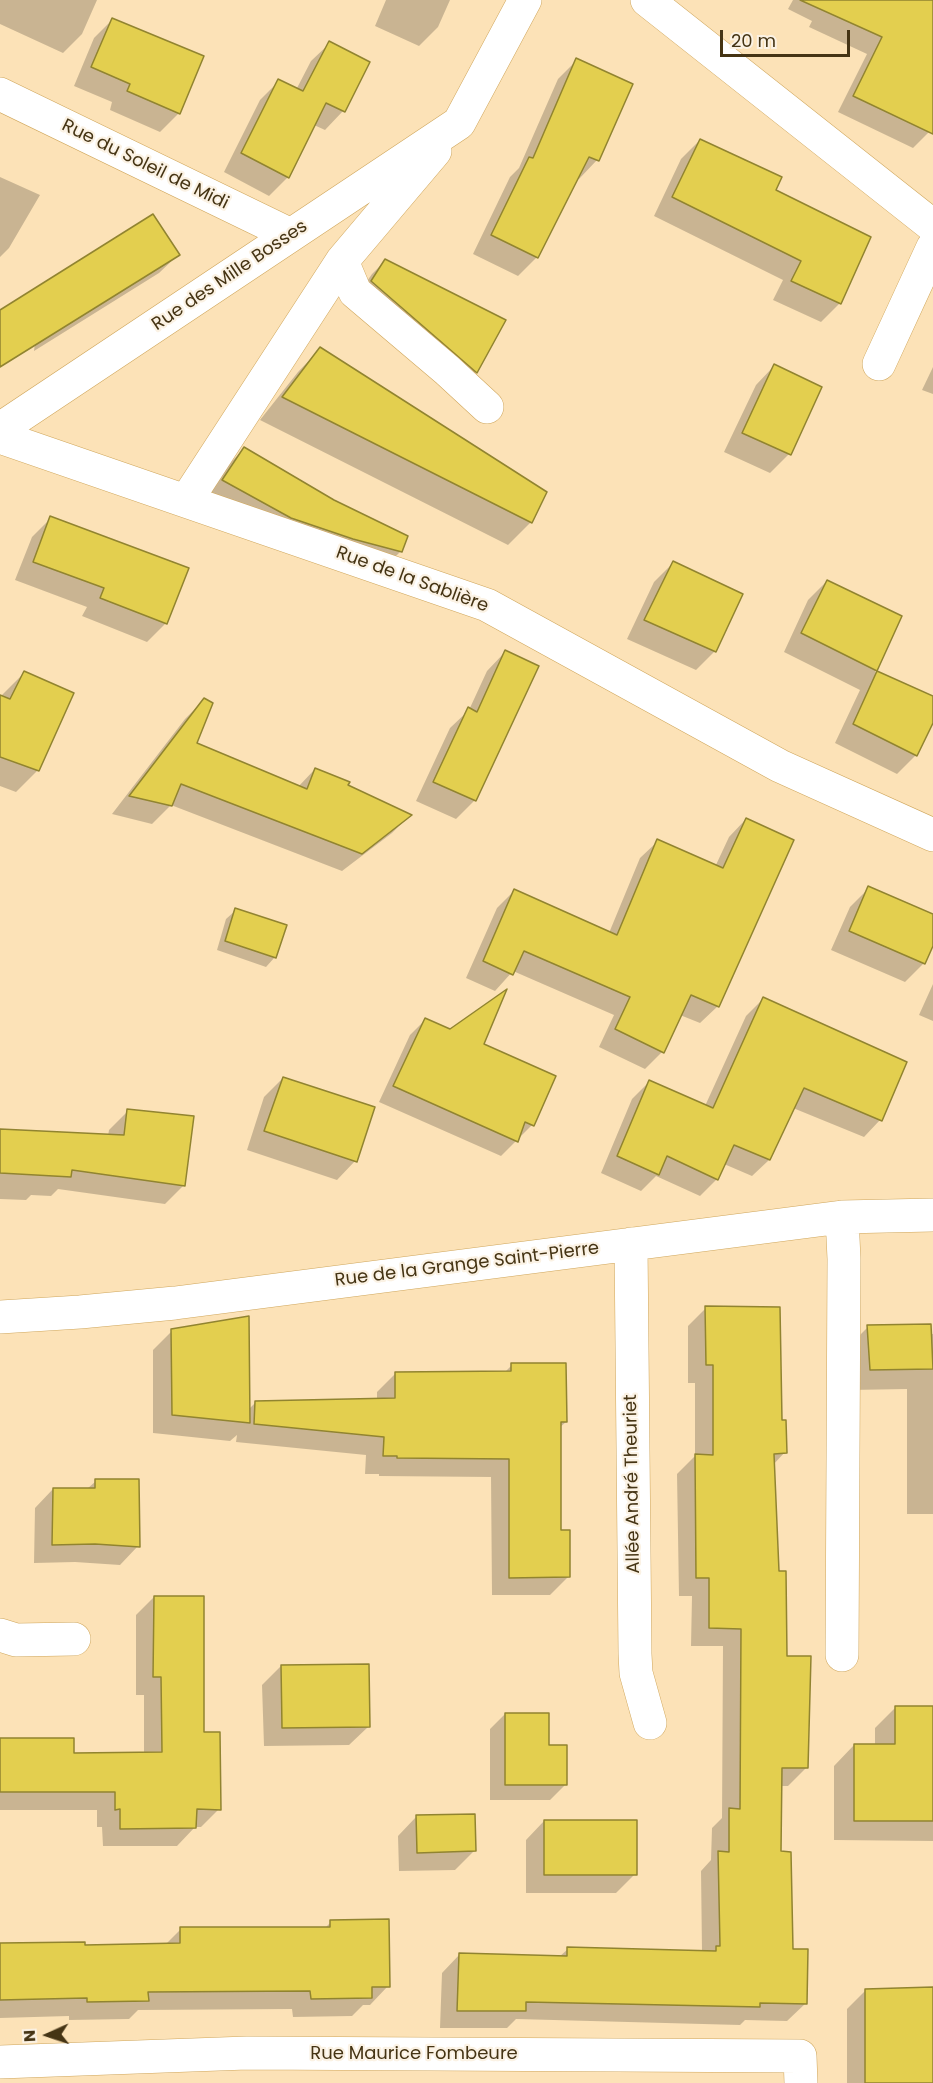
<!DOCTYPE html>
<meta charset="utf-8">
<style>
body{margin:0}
#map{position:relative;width:933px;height:2083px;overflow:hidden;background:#fce2b7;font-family:Poppins,sans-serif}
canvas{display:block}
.north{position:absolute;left:18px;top:2005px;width:60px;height:60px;-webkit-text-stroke:4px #fbf2e4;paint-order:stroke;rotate:267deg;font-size:16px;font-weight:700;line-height:24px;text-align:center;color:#453414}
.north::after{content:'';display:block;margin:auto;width:21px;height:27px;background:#453414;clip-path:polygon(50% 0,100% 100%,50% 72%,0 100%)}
.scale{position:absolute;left:720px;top:30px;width:130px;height:27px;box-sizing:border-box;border:3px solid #453414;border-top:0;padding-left:8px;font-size:18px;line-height:21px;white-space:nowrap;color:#453414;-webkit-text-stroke:4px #fbf2e4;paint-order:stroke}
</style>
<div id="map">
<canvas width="933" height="2083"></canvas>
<div class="north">N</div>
<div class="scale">20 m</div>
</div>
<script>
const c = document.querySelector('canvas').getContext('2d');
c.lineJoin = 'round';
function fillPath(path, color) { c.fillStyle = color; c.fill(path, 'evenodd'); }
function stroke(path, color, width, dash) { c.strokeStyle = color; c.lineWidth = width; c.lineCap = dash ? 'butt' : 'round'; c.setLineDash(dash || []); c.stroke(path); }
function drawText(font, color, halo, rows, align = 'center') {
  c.font = font + ' Poppins,sans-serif'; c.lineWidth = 4.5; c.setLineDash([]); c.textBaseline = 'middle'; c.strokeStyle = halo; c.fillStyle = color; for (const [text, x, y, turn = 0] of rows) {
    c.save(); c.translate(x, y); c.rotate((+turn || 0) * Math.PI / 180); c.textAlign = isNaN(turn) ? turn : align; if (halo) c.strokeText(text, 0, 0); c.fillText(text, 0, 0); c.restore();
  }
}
fillPath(new Path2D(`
 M0,0H97L82,34L63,53L0,24Z
 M386,0H450L438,27L419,46L375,26Z
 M793,0H933V124L929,132L913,148L838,112L867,54L809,27L812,21L788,9Z
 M113,19L179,113L160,132L110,110L112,102L74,86L94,38Z
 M330,43L343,111L325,130L314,125L288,177L269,196L224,172L260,100L279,81L296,90L311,61Z
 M577,60L631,85L597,160L579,179L576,178L537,257L518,276L473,254L510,177L519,168L558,79Z
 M700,140L774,190L869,237L839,304L821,322L773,300L783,280L654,216L681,159Z
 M0,177L40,195L9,248L0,257Z
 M178,255L159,273L34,351L41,294Z
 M385,261L476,372L463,385L358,294L372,274Z
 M320,349L531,522L508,545L260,420L298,372Z
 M774,366L820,387L789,454L770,473L724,452L756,385Z
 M933,367V394L922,390Z
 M244,449L333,502L401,551L384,568L206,498L227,466Z
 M51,518L166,623L147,642L82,616L87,607L15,580L32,537Z
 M673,563L715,651L696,670L627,639L654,582Z
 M827,581L900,616L875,672L933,698V720L916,755L897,774L835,743L860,690L784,652L808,600Z
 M505,652L475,800L456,819L416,801L450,728L469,710L487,671Z
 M24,673L38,770L16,792L0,786V697Z
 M204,700L195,744L298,787L315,769L410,815L392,833L342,871L171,805L152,824L112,814L185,719Z
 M746,819L718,1006L700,1023L680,1015L662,1052L645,1069L599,1047L614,1015L513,971L495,991L466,978L497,908L514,891L609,933L640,858L658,841L715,867L729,837Z
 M869,888L933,916V942L924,963L905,982L831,950L850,907Z
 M236,910L275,957L266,967L217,950L226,919Z
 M933,984V1021L919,1015Z
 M763,999L880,1120L864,1137L793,1108L769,1160L752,1176L724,1164L717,1179L700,1196L656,1176L641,1191L601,1173L632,1099L649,1082L705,1106L746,1016Z
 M425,1020L554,1077L532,1125L501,1156L379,1102L410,1035Z
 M283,1078L355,1161L337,1180L247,1150L264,1097Z
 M128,1111L184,1185L165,1204L58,1189L51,1196L31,1195L26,1200L0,1199V1130L108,1136L109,1130Z
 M706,1308L780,1421L785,1452L773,1465L777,1573L785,1658L807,1767L788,1786H781L779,1853L791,1950L806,2003L787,2021L745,2020L740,2025L516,2019L507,2028H440L442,1973L460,1954L559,1957L568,1949L702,1952L701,1871L711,1860L712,1828L722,1818L723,1646H691L692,1596H679L677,1474L695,1456V1383H688V1326Z
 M868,1327L933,1334V1514H907V1389L850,1390L848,1347Z
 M172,1331L249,1409L256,1402L377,1400V1392L395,1374L504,1373L512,1365L566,1422L559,1428L560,1532L569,1576L550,1595H492L491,1477L379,1476V1474H365L366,1455L236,1442L237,1435L230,1441L153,1433V1350Z
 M96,1481L138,1546L120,1565L75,1562L34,1563L35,1508L53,1489H87Z
 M154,1597L219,1809L201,1827H195L177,1846H103L102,1827H97V1810H0V1740L72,1754H144V1695H136V1615Z
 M281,1666L368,1727L349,1745L264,1746L262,1685Z
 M895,1708H933V1841L834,1840V1766L854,1745L875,1746V1728Z
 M505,1714L548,1746L565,1785L550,1800H490V1729Z
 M416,1817L474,1851L455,1870L399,1871L398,1836Z
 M544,1821L635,1874L616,1893H526V1840Z
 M331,1922L388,1986L370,2005H363L352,2016L293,2017L292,2009L138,2010L129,2019L69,2020V2016L0,2018V1945L83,1946L165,1945L181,1929H324Z
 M933,1989V2083H847V2009L866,1990Z`), '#0003');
const building = new Path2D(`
 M800,0H933V134L853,96L882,37Z
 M112,18L204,56L180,114L127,91L130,84L91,67Z
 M329,41L370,62L345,112L326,103L289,178L241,153L278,79L303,91Z
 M576,58L633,84L599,161L589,157L538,258L491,235L529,157L533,158Z
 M700,139L782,177L776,190L871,237L841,304L791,281L801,261L672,197Z
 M153,214L180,255L0,367V310Z
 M385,259L506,320L477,373L371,281Z
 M320,347L547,492L532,523L282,397Z
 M774,364L822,387L791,455L742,433Z
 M244,447L334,500L408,536L402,552L353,539L291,518L222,480Z
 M50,516L189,568L167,624L100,598L104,588L33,562Z
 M673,561L743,594L716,652L644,620Z
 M827,580L902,616L877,671L801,633Z
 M505,650L539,666L476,801L433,782L468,707L477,712Z
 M24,671L74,693L39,771L0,757V695L10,699Z
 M877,671L933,696V723L917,756L853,724Z
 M204,698L213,703L197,743L307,789L315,768L350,782L348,785L412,815L362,854L181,784L172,806L129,796Z
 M746,818L794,840L719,1007L691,995L664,1053L615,1029L630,997L524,951L513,975L483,961L514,889L617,935L657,839L723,868Z
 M868,886L933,914V946L925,964L849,931Z
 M235,908L287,925L276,958L225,941Z
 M507,989L484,1044L556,1076L534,1126L525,1122L518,1142L393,1086L425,1018L450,1029Z
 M763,997L907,1062L882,1121L804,1088L770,1160L734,1145L718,1180L667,1156L659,1175L617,1156L649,1080L713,1108Z
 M283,1077L375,1107L357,1162L264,1131Z
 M127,1109L194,1116L185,1186L72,1170L71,1177L0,1173V1129L124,1135Z
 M705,1306L780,1307L782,1420H786L787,1453L774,1454L779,1571H786L787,1656H811L808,1768H782L781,1851L791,1852L793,1949H808L807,2004L760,2003V2007L526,2002V2011H457L459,1953L567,1956V1947L716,1951V1946H720L718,1851L729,1852V1808L740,1809L741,1629L709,1628V1578H696L695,1454L713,1455V1365H706Z
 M249,1316L250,1423L172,1415L171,1329Z
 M931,1324L933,1369L870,1370L867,1325Z
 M511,1363H566L567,1422H561V1530H570V1577L509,1578V1459L397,1458V1456H383L384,1437L254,1424L255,1401L395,1398V1372L511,1371Z
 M95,1479H139L140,1547L95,1544L52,1545L53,1488H95Z
 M154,1596H204V1732H220L221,1810L197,1809L196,1828L120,1829V1809L115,1810V1792H0V1738H74V1753L162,1752L161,1677H153Z
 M369,1664L370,1727L282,1728L281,1665Z
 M895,1706H933V1821H854V1744H895Z
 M505,1713H549V1745H567V1785H505Z
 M475,1814L476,1851L417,1853L416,1815Z
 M544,1820H637V1875H544Z
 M389,1919L390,1987H372V1998L311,1999L310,1991L148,1992L149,2001L87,2002V1998L0,2000V1943L85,1942V1945L180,1943V1927H330V1920Z
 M933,1987V2083H865V1989Z`);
fillPath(building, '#e3cf4f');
stroke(building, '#918430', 1.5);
const minor = new Path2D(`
 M647,0L933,226
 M0,94L291,235
 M342,261L355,292L447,370L487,407
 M879,364L933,247
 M0,429L459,123L525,0
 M0,437L487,605L780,766L933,835
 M186,501L342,261L435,151
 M631,1244L635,1654L636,1673L650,1723
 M0,1317L80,1312L175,1303L842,1217L933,1215
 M0,1635L16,1640L74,1639
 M842,1655L844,1259L842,1217
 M0,2062L247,2053L800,2056L801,2083`);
stroke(minor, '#cfa65b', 34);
stroke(minor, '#fff', 33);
drawText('18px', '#453414', '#fbf2e4', [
 ["Rue du Soleil de Midi",145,165,26],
 ["Rue des Mille Bosses",230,276,-34],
 ["Rue de la Sablière",412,580,20],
 ["Rue de la Grange Saint-Pierre",467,1265,-7],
 ["Allée André Theuriet",633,1484,-91],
 ["Rue Maurice Fombeure",414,2054]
]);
</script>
